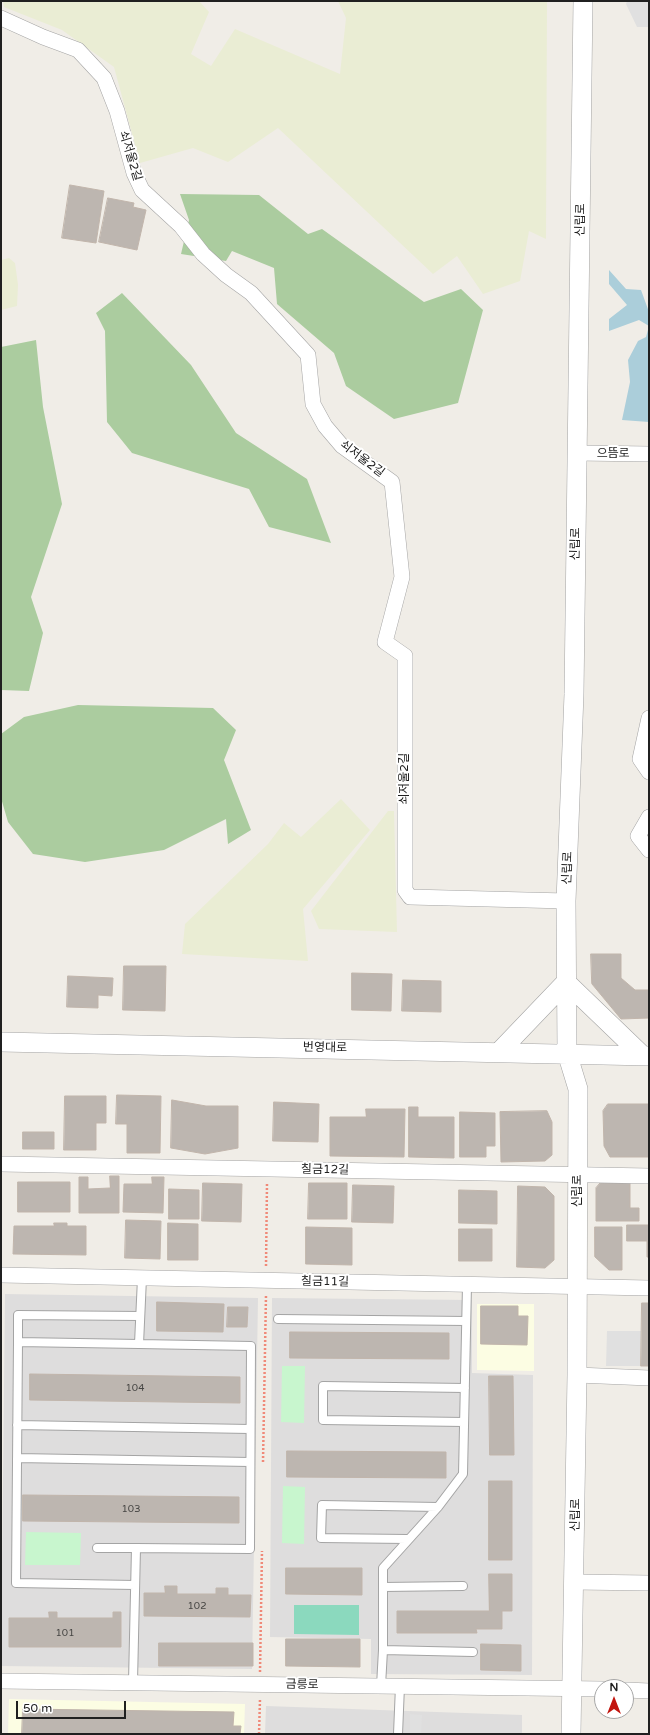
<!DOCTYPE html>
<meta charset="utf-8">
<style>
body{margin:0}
#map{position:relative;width:650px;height:1735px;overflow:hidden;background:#f0ede7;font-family:"Varela Round",sans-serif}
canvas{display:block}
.frame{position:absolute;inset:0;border:2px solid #202020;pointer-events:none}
.north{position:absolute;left:594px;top:1679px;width:40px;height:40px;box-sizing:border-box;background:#fff;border:1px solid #a6a6a6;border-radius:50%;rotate:0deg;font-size:11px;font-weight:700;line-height:16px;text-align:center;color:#202020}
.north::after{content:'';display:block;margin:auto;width:14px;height:18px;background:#c2150e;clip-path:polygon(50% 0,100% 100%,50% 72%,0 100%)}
.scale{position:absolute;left:16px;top:1701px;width:110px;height:18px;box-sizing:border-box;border:2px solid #202020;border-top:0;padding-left:5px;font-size:12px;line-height:14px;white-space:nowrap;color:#202020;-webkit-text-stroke:3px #fff;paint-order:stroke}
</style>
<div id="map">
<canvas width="650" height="1735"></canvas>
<div class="frame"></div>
<div class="north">N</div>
<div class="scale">50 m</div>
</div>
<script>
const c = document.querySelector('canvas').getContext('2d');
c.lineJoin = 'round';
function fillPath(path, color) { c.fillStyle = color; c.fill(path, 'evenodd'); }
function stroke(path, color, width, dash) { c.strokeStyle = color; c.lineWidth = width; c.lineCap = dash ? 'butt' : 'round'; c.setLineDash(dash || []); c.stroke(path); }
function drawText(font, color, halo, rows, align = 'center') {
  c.font = font + ' "Varela Round","Noto Sans KR",sans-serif'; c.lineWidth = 4; c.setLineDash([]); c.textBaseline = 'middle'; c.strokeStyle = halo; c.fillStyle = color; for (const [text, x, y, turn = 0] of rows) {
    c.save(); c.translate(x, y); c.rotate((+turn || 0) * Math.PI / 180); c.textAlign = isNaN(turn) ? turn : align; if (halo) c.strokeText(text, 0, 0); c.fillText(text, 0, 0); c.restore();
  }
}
fillPath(new Path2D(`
 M5,1294L258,1298L252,1669L1,1666Z
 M272,1298L472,1300V1373L533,1375L532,1675L371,1674V1639L270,1637Z
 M266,1706L522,1715V1734H265Z`), '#dedddd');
fillPath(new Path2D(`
 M477,1304H534V1371L477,1370Z
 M9,1699L245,1704L244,1734H8Z`), '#fcfde3');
fillPath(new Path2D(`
 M3,1H199L209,12L191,54L211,66L235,29L340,74L346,18L338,1H547L546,239L529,231L520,281L483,294L457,256L433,274L278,128L228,162L193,148L140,163L114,67L62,30L4,7Z
 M9,258L15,263L18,285L17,306L1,310V260Z
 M341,799L370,830L303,909L308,961L182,954L185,924L268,844L284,823L301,837Z
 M388,811H394L397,932L319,929L311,911Z`), '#eaedd4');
fillPath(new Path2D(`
 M180,194L259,195L308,234L322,229L424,302L461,289L483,310L458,403L394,419L346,386L334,353L277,304L274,268L232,251L226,261L181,254L189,220Z
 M122,293L191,365L236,433L307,479L331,543L269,527L249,489L132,453L107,422L105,331L96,313Z
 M36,340L43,407L62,504L31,597L43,633L29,691L1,690V347Z
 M78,705L213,708L236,730L224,760L251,830L228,844L226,819L164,850L85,862L33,854L8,822L1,798V734L24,717Z`), '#abcc9f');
fillPath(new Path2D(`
 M282,1366H305L304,1423L281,1422Z
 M283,1486L305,1487L304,1544L282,1543Z
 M26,1532L81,1533L80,1565H25Z`), '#c8f6ce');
fillPath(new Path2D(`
 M294,1605H359V1635L294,1634Z`), '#8bd9be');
fillPath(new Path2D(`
 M627,1H649V27H637L626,4Z
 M607,1331H641L640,1366H606Z
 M410,1714L422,1715L421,1734H410Z`), '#e0e0e0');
fillPath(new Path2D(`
 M609,270L626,289L641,290L649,312V326L639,320L609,331V319L627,305L609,284Z
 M649,326V422L622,420L630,382L628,360L638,341L646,337Z`), '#abceda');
const building = new Path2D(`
 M70,185L104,191L96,243L62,238Z
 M108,198L134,203L133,207L146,210L137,250L99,242Z
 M591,954H621V978L635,990H649V1018L621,1019L592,984Z
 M124,966H166L165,1011L123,1010Z
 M352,973L392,974L391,1011L352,1010Z
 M68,976L113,978L112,996L98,995V1008L67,1007Z
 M403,980L441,981V1012L402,1011Z
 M117,1095L161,1096L160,1153H127V1124H116Z
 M65,1096H106V1123H96V1150H64Z
 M172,1100L206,1106H238V1148L205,1154L171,1148Z
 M274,1102L319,1104L318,1142L273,1141Z
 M608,1104H649V1157H610L604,1146L603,1111Z
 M409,1107H418V1117H454V1158L409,1157Z
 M366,1109H405L404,1157L330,1156V1117H366Z
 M547,1111L552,1122V1155L545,1161L501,1162L500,1112Z
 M460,1112L495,1113V1146H486V1157H460Z
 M23,1132H54V1149H23Z
 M110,1176H119V1213H79V1177H88V1189L110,1188Z
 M152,1177H164L163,1213L123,1212L124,1184H152Z
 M602,1181H630V1208H639V1221H596V1188Z
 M18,1182H70V1212H18Z
 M203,1183L242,1184L241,1222L202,1221Z
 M309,1183H347V1219H308Z
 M353,1185L394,1186L393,1223L352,1222Z
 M518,1186L545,1187L554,1196V1260L545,1268L517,1267Z
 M169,1189L199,1190V1219H169Z
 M459,1190L497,1191V1224L459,1223Z
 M126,1220L161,1221L160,1259L125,1258Z
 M54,1223H67V1226H86V1255L13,1254L14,1226H54Z
 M168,1223L198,1224V1260H168Z
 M627,1225H649V1257H647V1241H627Z
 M306,1227L352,1228V1265L306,1264Z
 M595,1227H622V1270H609L595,1257Z
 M459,1229H492V1261H459Z
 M157,1302L224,1304L223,1332L157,1331Z
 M642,1303H649V1366H641Z
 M481,1306H518V1316H528L527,1345L481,1344Z
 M228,1307H248L247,1327H227Z
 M290,1332L449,1333V1359L290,1358Z
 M30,1374L240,1377V1403L30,1400Z
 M489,1376H513L514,1455H490Z
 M287,1451L446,1452V1478L287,1477Z
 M489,1481H512V1560H489Z
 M23,1495L239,1497V1523L23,1521Z
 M286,1568H362V1595L286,1594Z
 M489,1574H512V1611H502V1629H476L477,1633H397V1611H489Z
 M165,1586H177V1594H216V1588H228V1595H251L250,1617L144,1616V1593H165Z
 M49,1612H57V1618H113V1612H121V1647H9V1618H49Z
 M286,1639H360V1667L286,1666Z
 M159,1643H253V1666H159Z
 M481,1644L521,1645V1671L481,1670Z
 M23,1709L234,1712L233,1726H241L240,1734H22Z`);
fillPath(building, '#bdb6b0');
stroke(building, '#c1b5ab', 1);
const service = new Path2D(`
 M278,1319L466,1321
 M18,1342V1315L140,1316
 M464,1422L323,1420V1386L465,1388
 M17,1425L250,1429
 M17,1458L250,1462
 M407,1539L321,1538L322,1505L438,1507
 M97,1548H136
 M135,1585L16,1583L18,1342L139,1344
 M383,1587V1568L438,1507L463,1474L467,1285
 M383,1650L473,1652
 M133,1682L136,1548L250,1549L251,1346L139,1344L142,1278
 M381,1686L383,1650V1587L463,1586
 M398,1734L400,1686`);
const minor = new Path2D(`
 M1,18L43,37L78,50L104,78L117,111L134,173L142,190L181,226L203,254L226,275L251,293L308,355L313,404L325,426L342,446L392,482L402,577L385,642L405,656V890L410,897L566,901
 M577,453L649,454
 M649,718L640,759L649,772
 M649,817L638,836L649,850
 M1,1164L649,1176
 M1,1275L649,1288
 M577,1375L649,1378
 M575,1582L649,1583
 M1,1681L602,1689
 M626,1690L649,1691`);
const tertiary = new Path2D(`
 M566,982L643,1056
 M1,1042L649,1056
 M500,1051L566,982
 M571,1734L577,1375L578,1089L567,1053L566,901L574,694L583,1`);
stroke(service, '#a4a4a4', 10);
stroke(minor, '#a4a4a4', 16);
stroke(tertiary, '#a4a4a4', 20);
stroke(new Path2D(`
 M266,1266L267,1183
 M263,1462L266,1295
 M260,1672L262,1551
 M259,1734L260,1699`), '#f08978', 2.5, [2, 2]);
stroke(service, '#fff', 8);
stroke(minor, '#fff', 15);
stroke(tertiary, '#fff', 19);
drawText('10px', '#474644', null, [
 ["104",135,1388],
 ["103",131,1509],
 ["102",197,1606],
 ["101",65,1633]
]);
drawText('12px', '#202020', '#fff', [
 ["쇠저울2길",130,156,73],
 ["신립로",581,220,-89],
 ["으뜸로",613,454],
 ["쇠저울2길",362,459,37],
 ["신립로",576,544,-89],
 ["쇠저울2길",405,779,-90],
 ["신립로",568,868,-88],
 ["번영대로",325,1048,1],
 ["칠금12길",325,1170,1],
 ["신립로",578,1191,-90],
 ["칠금11길",325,1282,1],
 ["신립로",576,1515,-89],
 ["금릉로",302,1685,1]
]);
</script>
